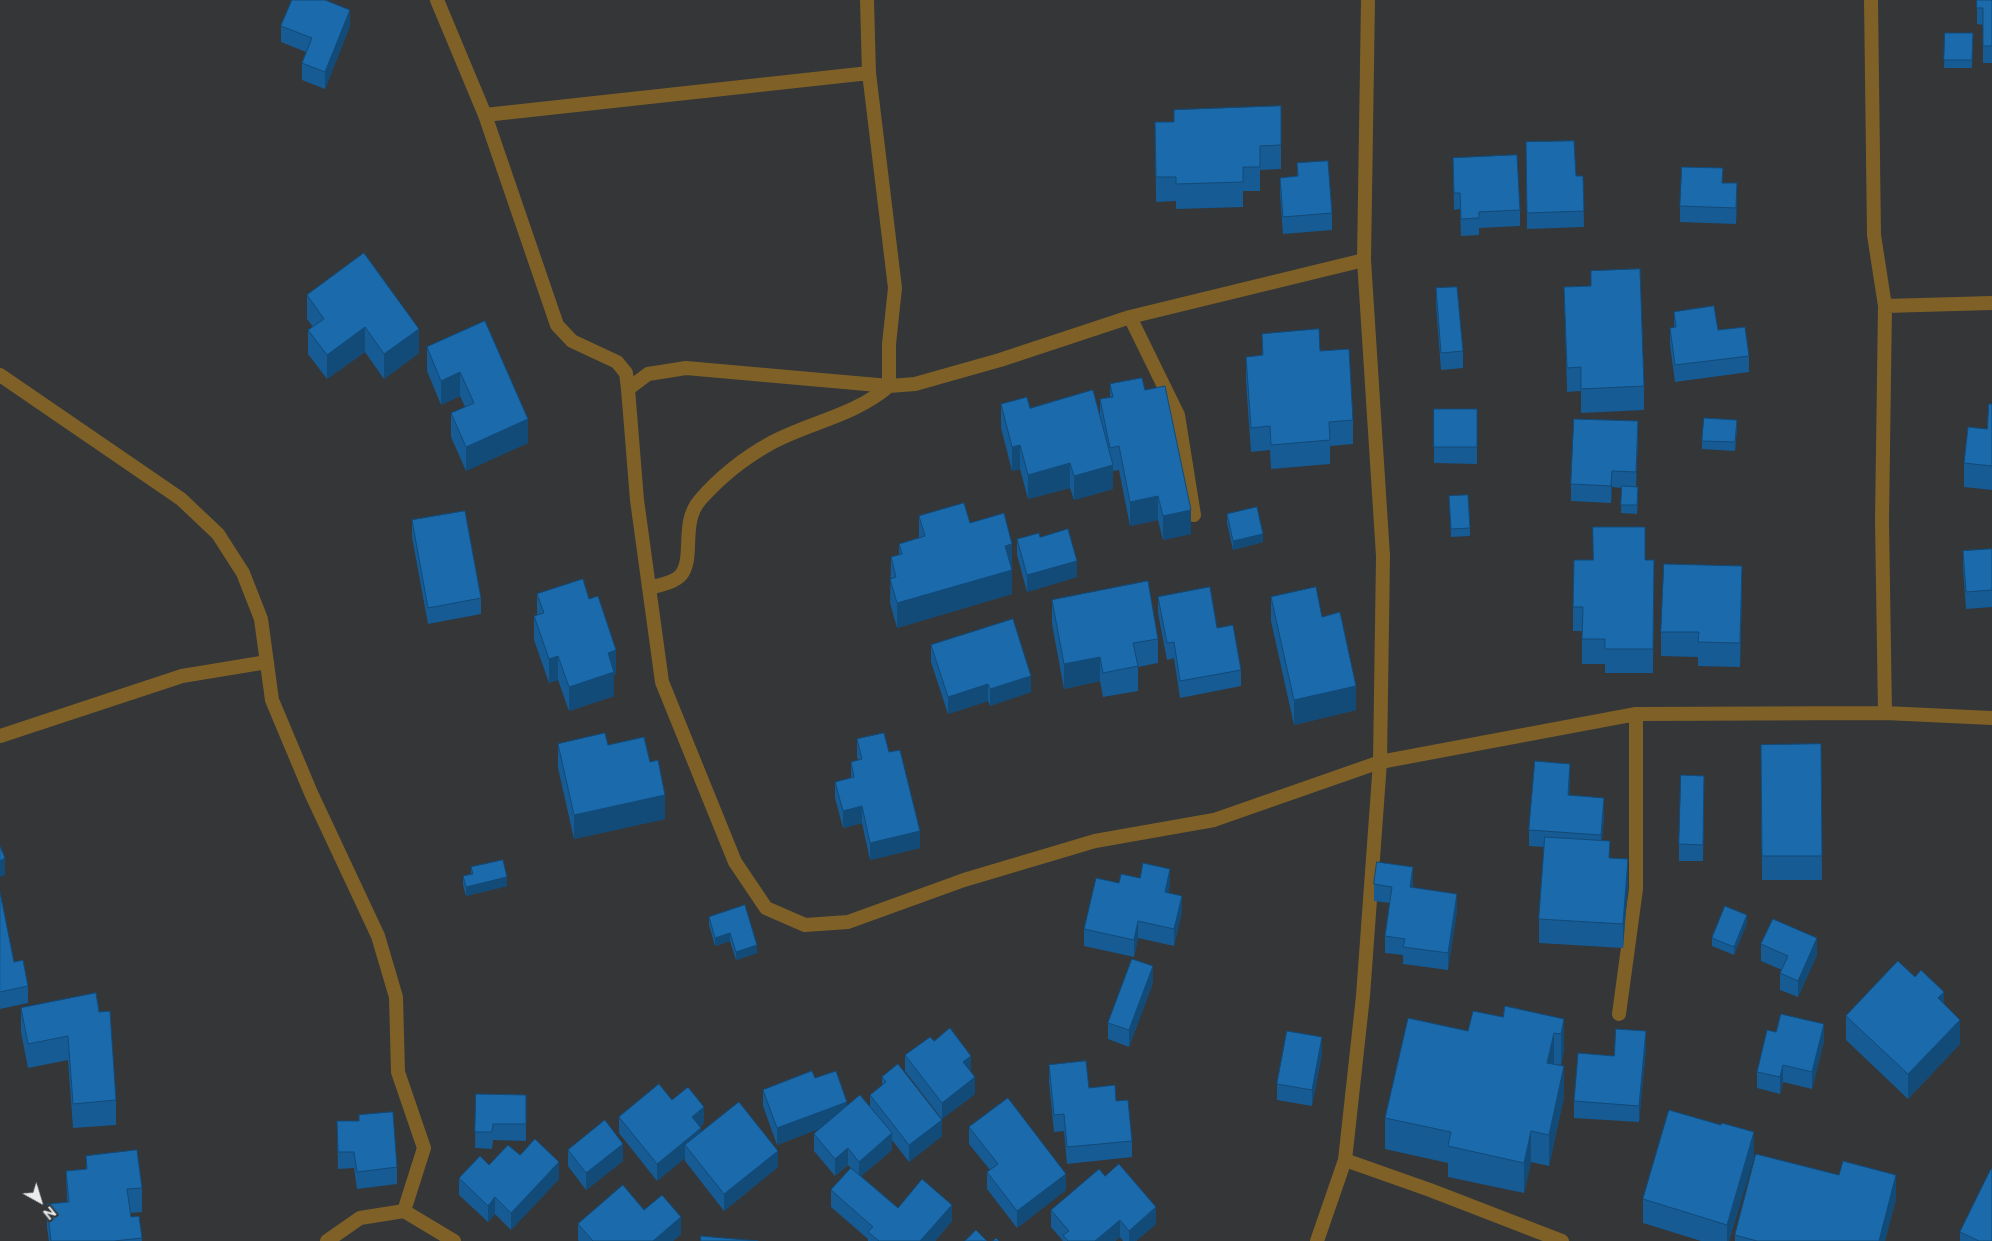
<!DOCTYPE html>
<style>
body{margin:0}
#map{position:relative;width:1992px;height:1241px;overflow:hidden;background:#343638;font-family:Raleway,sans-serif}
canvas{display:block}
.north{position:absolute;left:15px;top:1176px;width:50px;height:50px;-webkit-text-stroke:4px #343638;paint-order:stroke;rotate:141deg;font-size:14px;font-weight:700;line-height:20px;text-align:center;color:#ebeced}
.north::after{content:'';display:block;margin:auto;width:18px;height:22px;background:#ebeced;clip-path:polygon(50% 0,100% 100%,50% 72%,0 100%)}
</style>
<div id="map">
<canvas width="1992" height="1241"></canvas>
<div class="north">N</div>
</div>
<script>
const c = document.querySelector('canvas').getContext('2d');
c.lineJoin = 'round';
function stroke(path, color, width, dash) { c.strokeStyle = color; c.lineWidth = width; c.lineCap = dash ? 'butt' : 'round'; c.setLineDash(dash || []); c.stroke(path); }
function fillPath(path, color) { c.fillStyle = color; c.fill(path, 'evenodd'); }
stroke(new Path2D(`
 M437,0L485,115L557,325L572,341L617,362L626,373L628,389L637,500L662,682L735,862L766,908L805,925L848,922L964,880L1095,841L1214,820L1380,762L1636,714L1885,713L1992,718
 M867,0L869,73L895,288L889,344V386L915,384L1000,360L1130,317L1364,260
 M1871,0L1874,235L1885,306L1882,521L1885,713
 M485,115L869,73
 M1885,306L1992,303
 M1130,317L1178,415L1194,515
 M0,375L181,499L218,534L243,573L261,619L272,700L311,793L378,936L396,997L398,1072L424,1148L404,1211L360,1218L327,1241
 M628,389L648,374L686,368L889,386C854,416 810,422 771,443C744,458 720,477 700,500C680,523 695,557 681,575C674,583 659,585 649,588
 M0,736L182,676L267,662
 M1619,1014L1636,889V714
 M1345,1160L1430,1190L1562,1241
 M404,1211L454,1241
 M1317,1241L1345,1160L1363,996L1380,762L1383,556L1364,260L1368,0`), '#7f6127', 14);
fillPath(new Path2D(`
 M1977,0H1992V63H1983V25L1977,24Z
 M281,26H350L325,89L302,80V63L306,52L281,42Z
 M1945,33H1973L1972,68H1944Z
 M1155,122L1281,145V169L1260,170V191H1243V207L1176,209V201L1156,202Z
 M1526,142L1576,176H1583L1584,227L1527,229Z
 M1453,158L1520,210V226L1479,228V235L1461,236L1460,209L1454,210Z
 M1297,163L1332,213V230L1283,234L1280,194V178L1297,176Z
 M1723,183L1737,200L1736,224L1680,222V206Z
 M1591,271L1644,386V410L1581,413V391L1567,392L1564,287L1591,286Z
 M1436,288L1463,351V368L1441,370L1436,305Z
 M307,295L419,353L384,379L365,352L327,379L308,354V330L313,327L307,319Z
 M1674,312L1718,330L1749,356V372L1675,382L1670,345V328H1674Z
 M485,321L528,443L466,471L451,437V413L465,407L460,396L441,405L427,371V347Z
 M1262,334L1320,351L1353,420V444L1330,446V464L1271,469L1270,450L1251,452L1246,381V357L1262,356Z
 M1110,384L1145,390L1191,534L1163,540L1158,520L1130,526L1119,470L1113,471V489L1074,500L1070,488L1028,499L1020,469L1012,471L1001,428V404L1100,417V399L1110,397Z
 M1992,404V490L1964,487V463L1987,429Z
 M1434,409H1477V464L1434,463Z
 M1737,428L1735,451L1702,449V441Z
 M1638,438L1636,487L1638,496L1637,514L1621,513L1622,488L1612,487L1611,503L1571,501V484Z
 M1449,496L1470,528V536L1451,537Z
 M1227,514L1263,542L1233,550L1227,523Z
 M919,516L970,523L1012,568V594L897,628L890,603L891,557L899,555V544L919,538Z
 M412,520L481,598V614L428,624L412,537Z
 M1040,537L1077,577L1027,592L1017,555V539Z
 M1992,549V607L1966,609L1963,568V551Z
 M1645,560H1654L1653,673H1605V664H1582V631H1573V607Z
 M1742,590L1740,667L1698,666V657L1661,656V632Z
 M537,594L616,674L614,675V696L569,711L558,680L549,683L534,640V616L537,615Z
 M1158,597L1217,628L1241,670V686L1180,698L1174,658L1167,660L1158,613Z
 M1271,597L1322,617L1356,710L1294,725L1271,621Z
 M1052,600L1158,639V663L1138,667V691L1103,697L1100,681L1064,689L1052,624Z
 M931,645L1031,692L990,706L988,701L948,714L931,662Z
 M857,739L889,752L920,848L870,860L862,823L843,828L835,798V782L851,778V762L858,760L857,756Z
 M558,744L608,745L650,762L665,819L574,839L558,768Z
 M1821,744L1822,880H1762L1761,745Z
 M1570,780L1569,796L1604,815L1602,841L1610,858L1628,883L1623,948L1539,943V919L1544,847L1529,846V830Z
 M1704,792L1703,861H1679V844Z
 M471,867L507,886L466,896L463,885V876L471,874Z
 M1119,883L1170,885L1168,893L1182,912L1174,946L1138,938L1134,957L1084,946V929Z
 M1413,883V887L1457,910L1448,970L1403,964V955L1385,953V936L1390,903L1374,901V884Z
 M0,892L14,962L28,986V1003L0,1009Z
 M709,917L757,953L736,960L730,941L715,946L709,925Z
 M1747,923L1734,955L1712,946V938Z
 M1761,944L1817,955L1798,997L1780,990V973L1782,970L1761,961Z
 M1153,983L1129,1047L1108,1039V1023Z
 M96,993L116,1100V1125L73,1128L68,1060L28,1068L21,1032V1008Z
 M1944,1004L1960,1044L1908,1099L1846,1040V1016Z
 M1564,1019V1050L1561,1065L1554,1064L1564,1097L1549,1166L1531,1162L1524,1193L1448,1177V1163L1385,1149V1118L1468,1031Z
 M1776,1032L1824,1041L1812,1089L1783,1082L1780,1094L1757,1088V1072Z
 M934,1041L971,1072L975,1094L942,1119L905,1071V1055Z
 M1646,1048L1639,1122L1574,1118V1101Z
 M1322,1054L1312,1106L1277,1100V1084Z
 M1049,1065L1089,1088L1116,1101L1132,1141V1157L1067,1164L1064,1131L1054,1132L1049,1082Z
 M882,1077L942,1136L909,1162L892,1140V1150L861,1176L898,1208L952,1221L935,1241H868V1239L831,1207V1190L851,1168L848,1165L835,1176L814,1151V1134L821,1128L777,1145L763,1106V1090L815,1078L847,1107H870V1095L882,1086Z
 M476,1094L526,1095V1141L493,1140L492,1149L475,1148Z
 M672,1100L704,1123L700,1127L701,1132L778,1167L724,1211L685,1161V1158L657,1181L619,1133V1117Z
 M337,1121L397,1167V1184L357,1189L354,1168L338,1169Z
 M1721,1125L1754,1157L1729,1241H1701L1643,1223V1199Z
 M969,1127L1066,1190L1017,1228L987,1189V1172L990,1170L969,1144Z
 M568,1150L623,1161L586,1190L568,1166Z
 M86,1156L142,1188V1212L130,1213L131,1217L142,1238V1241H49L47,1228V1204L67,1202L66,1171L86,1169Z
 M489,1165L559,1179L511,1230L495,1214L488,1222L459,1195V1178Z
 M1105,1176L1156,1224L1136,1241H1123L1120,1237L1115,1241H1063L1051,1227V1210Z
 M1896,1199L1885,1241H1735V1235Z
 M644,1210L681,1234L673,1241H579L578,1240V1224Z
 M1960,1232L1992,1241H1960Z`), '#165b94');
fillPath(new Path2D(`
 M350,10V26L325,89V72Z
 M1737,183V200L1736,224V208Z
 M365,327V352L327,379V355Z
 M419,329V353L384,379V354Z
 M460,372V396L441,405V381Z
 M528,419V443L466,471V447Z
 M1638,421V438L1636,488V472Z
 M1020,445V469L1012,471V447Z
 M1070,463V488L1028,499V475Z
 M1113,465V489L1074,500V476Z
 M1612,471V487L1611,503V486Z
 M1158,496V520L1130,526V502Z
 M1191,510V534L1163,540V516Z
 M1263,534V542L1233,550V541Z
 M1012,544V568L1005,570V546Z
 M1077,561V577L1027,592V575Z
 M1742,566V590L1740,667V643Z
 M1012,570V594L897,628V603Z
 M616,650V674L614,675V696L569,711V687L608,653Z
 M558,656V680L549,683V659Z
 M1100,657V681L1064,689V664Z
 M1031,676V692L990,706V689Z
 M988,684V701L948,714V697Z
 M1356,686V710L1294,725V700Z
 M1570,764V780L1568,812V795Z
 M1704,776V792L1703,861V845Z
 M665,795V819L574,839V815Z
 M1604,798V815L1601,852V835Z
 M862,806V823L843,828V811Z
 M920,831V848L870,860V843Z
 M5,858V875L0,877V861Z
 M1628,859V883L1623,948V924Z
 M1413,867V883L1410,903V887Z
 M1170,869V885L1165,909V892Z
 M507,877V886L466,896V887Z
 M1457,894V910L1448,970V953Z
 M1182,896V912L1174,946V929Z
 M1747,915V923L1734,955V947Z
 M1138,921V938L1134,957V940Z
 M730,933V941L715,946V938Z
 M1817,938V955L1798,997V981Z
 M757,945V953L736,960V952Z
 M1153,966V983L1129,1047V1030Z
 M1944,992V1016L1938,998Z
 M1564,1019V1050L1561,1065V1034Z
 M1960,1020V1044L1908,1099V1074Z
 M1824,1024V1041L1812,1089V1072Z
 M1646,1031V1048L1639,1122V1106Z
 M1554,1033V1064L1547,1094V1063Z
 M1322,1037V1054L1312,1106V1090Z
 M971,1056V1072L963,1062Z
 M1783,1065V1082L1780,1094V1077Z
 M1564,1066V1097L1549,1166V1135Z
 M975,1077V1094L942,1119V1103Z
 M847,1102V1118L777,1145V1128Z
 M704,1107V1123L692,1133V1117Z
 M942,1120V1136L909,1162V1145Z
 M701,1128V1145H685V1158L657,1181V1164Z
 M1531,1131V1162L1524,1193V1163Z
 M1754,1132V1157L1729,1241H1727V1225Z
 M892,1133V1150L859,1178V1162Z
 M623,1144V1161L586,1190V1173Z
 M848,1148V1165L835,1176V1159Z
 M778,1151V1167L724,1211V1194Z
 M559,1162V1179L511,1230V1213Z
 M1066,1174V1190L1017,1228V1211Z
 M1896,1175V1199L1885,1241H1879Z
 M495,1197V1214L488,1222V1206Z
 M952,1205V1221L935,1241H920Z
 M1156,1207V1224L1136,1241H1129V1231Z
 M681,1217V1234L673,1241H653Z
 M1120,1220V1237L1115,1241H1095Z`), '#124a78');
const building = new Path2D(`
 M292,0H325L350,10L325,72L302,63L312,38L281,26Z
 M1977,0H1992V46H1983V8H1977Z
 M1945,33H1973L1972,60H1944Z
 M1281,106V145L1260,146V167H1243V182L1176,184V177H1156L1155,122H1174V110Z
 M1574,141L1576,176H1583L1584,211L1527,213L1526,142Z
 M1517,155L1520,210L1479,212V218L1461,219L1460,193H1454L1453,158Z
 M1328,161L1332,213L1283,217L1280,178L1298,176L1297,163Z
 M1682,167L1723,168L1722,183H1737L1736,208L1680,206Z
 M364,253L419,329L384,354L365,327L327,355L308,330L324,319L307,295Z
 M1640,269L1644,386L1581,389V367L1567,368L1564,287L1591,286V271Z
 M1457,287L1463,351L1441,353L1436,288Z
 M1714,306L1718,330L1745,327L1749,356L1675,365L1670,328L1676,327L1674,312Z
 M485,321L528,419L466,447L451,413L474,403L460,372L441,381L427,347Z
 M1319,329L1320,351L1349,349L1353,420L1329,422L1330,440L1271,445L1270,426L1251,428L1246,357L1263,355L1262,334Z
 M1142,378L1145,390L1165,386L1191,510L1163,516L1158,496L1130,502L1119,446L1110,448L1100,399L1113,397L1110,384Z
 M1093,390L1113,465L1074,476L1070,463L1028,475L1020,445L1012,447L1001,404L1027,397L1030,408Z
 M1989,404H1992V466L1964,463L1968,427L1987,429Z
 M1434,409H1477V447H1434Z
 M1704,418L1737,420L1735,442L1702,441Z
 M1574,419L1638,421L1636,472L1612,471L1611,486L1571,484Z
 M1622,486L1638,487L1637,505H1621Z
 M1468,495L1470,528L1451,529L1449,496Z
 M964,503L970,523L1004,513L1012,544L1005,546L1012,570L897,603L890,579L896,577L891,557L902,554L899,544L925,536L919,516Z
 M1257,507L1263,534L1233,541L1227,514Z
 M465,511L481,598L428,608L412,520Z
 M1593,527H1645V560H1654L1653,649H1605V639H1582L1583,607H1573L1574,560H1593Z
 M1068,529L1077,561L1027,575L1017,539L1039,533L1040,537Z
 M1992,549V590L1966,592L1963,551Z
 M1664,564L1742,566L1740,643L1698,642L1699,632H1661Z
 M583,579L589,599L598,596L616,650L608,653L614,672L569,687L558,656L549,659L534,616L544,613L537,594Z
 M1148,581L1158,639L1133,643L1138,666L1103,673L1100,657L1064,664L1052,600Z
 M1210,587L1217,628L1233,625L1241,670L1180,681L1174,642L1167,643L1158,597Z
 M1316,587L1322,617L1340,612L1356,686L1294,700L1271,597Z
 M1013,619L1031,676L990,689L988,684L948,697L931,645Z
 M605,733L608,745L644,737L650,762L658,760L665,795L574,815L558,744Z
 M884,733L889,752L900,750L920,831L870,843L862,806L843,811L835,782L854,777L851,762L862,759L857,739Z
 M1821,744L1822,856H1762L1761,745Z
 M1535,761L1570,764L1568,795L1604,798L1601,835L1529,830Z
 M1681,775L1704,776L1703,845L1679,844Z
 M1545,837L1610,841L1609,858L1628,859L1623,924L1539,919Z
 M0,846L5,858L0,861Z
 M503,860L507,877L466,887L463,876L473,874L471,867Z
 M1377,862L1413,867L1410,887L1457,894L1448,953L1403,947L1405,939L1385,936L1392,887L1374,884Z
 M1143,863L1170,869L1165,892L1182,896L1174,929L1138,921L1134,940L1084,929L1096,878L1119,883L1121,874L1140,878Z
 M0,892L14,962L23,960L28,986L0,992Z
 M745,905L757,945L736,952L730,933L715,938L709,917Z
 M1725,906L1747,915L1734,947L1712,938Z
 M1773,919L1817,938L1798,981L1780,973L1788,956L1761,944Z
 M1132,959L1153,966L1129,1030L1108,1023Z
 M1898,961L1915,977L1921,970L1944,992L1938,998L1960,1020L1908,1074L1846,1016Z
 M96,993L99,1012L110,1011L116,1100L73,1104L68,1036L28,1044L21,1008Z
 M1505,1006L1564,1019L1561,1034L1554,1033L1547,1063L1564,1066L1549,1135L1531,1131L1524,1163L1448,1146L1451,1132L1385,1118L1408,1018L1468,1031L1473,1011L1503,1017Z
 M1781,1014L1824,1024L1812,1072L1783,1065L1780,1077L1757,1072L1767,1030L1776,1032Z
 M950,1028L971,1056L963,1062L975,1077L942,1103L905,1055L930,1037L934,1041Z
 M1616,1029L1646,1031L1639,1106L1574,1101L1578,1053L1614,1056Z
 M1287,1031L1322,1037L1312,1090L1277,1084Z
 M1086,1061L1089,1088L1115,1085L1116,1101L1128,1100L1132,1141L1067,1147L1064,1114L1054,1115L1049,1065Z
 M898,1064L942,1120L909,1145L870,1095L886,1082L882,1077Z
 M812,1071L815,1078L836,1071L847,1102L777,1128L763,1090Z
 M659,1084L672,1100L688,1087L704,1107L692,1117L701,1128L657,1164L619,1117Z
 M476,1094L526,1095V1124H493L492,1132H475Z
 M860,1095L892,1133L859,1162L848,1148L835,1159L814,1134Z
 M1008,1098L1066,1174L1017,1211L987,1172L998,1164L969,1127Z
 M739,1102L778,1151L724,1194L685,1145Z
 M1669,1110L1721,1125L1722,1123L1754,1132L1727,1225L1643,1199Z
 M393,1112L397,1167L357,1172L354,1152H338L337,1121H359V1115Z
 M605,1120L623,1144L586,1173L568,1150Z
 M535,1139L559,1162L511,1213L495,1197L488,1206L459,1178L480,1156L489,1165L508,1145L520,1155Z
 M137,1150L142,1188L127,1189L131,1217L139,1216L142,1238L114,1241H51L47,1204L69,1202L66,1171L87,1169L86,1156Z
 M1756,1154L1839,1175L1843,1161L1896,1175L1879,1241H1757L1735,1235Z
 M1119,1164L1156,1207L1129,1231L1120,1220L1095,1241H1068L1063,1235L1069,1231L1051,1210L1099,1169L1105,1176Z
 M851,1168L898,1208L922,1179L952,1205L920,1241H879L868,1232L873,1227L831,1190Z
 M1991,1169H1992V1241H1979L1960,1232Z
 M623,1185L644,1210L662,1195L681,1217L653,1241H593L578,1224Z
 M976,1230L987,1241H965Z
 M701,1236L758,1241H701Z
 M996,1238L999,1241H993Z`);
fillPath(building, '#1a6aac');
stroke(building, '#124a78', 1);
</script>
